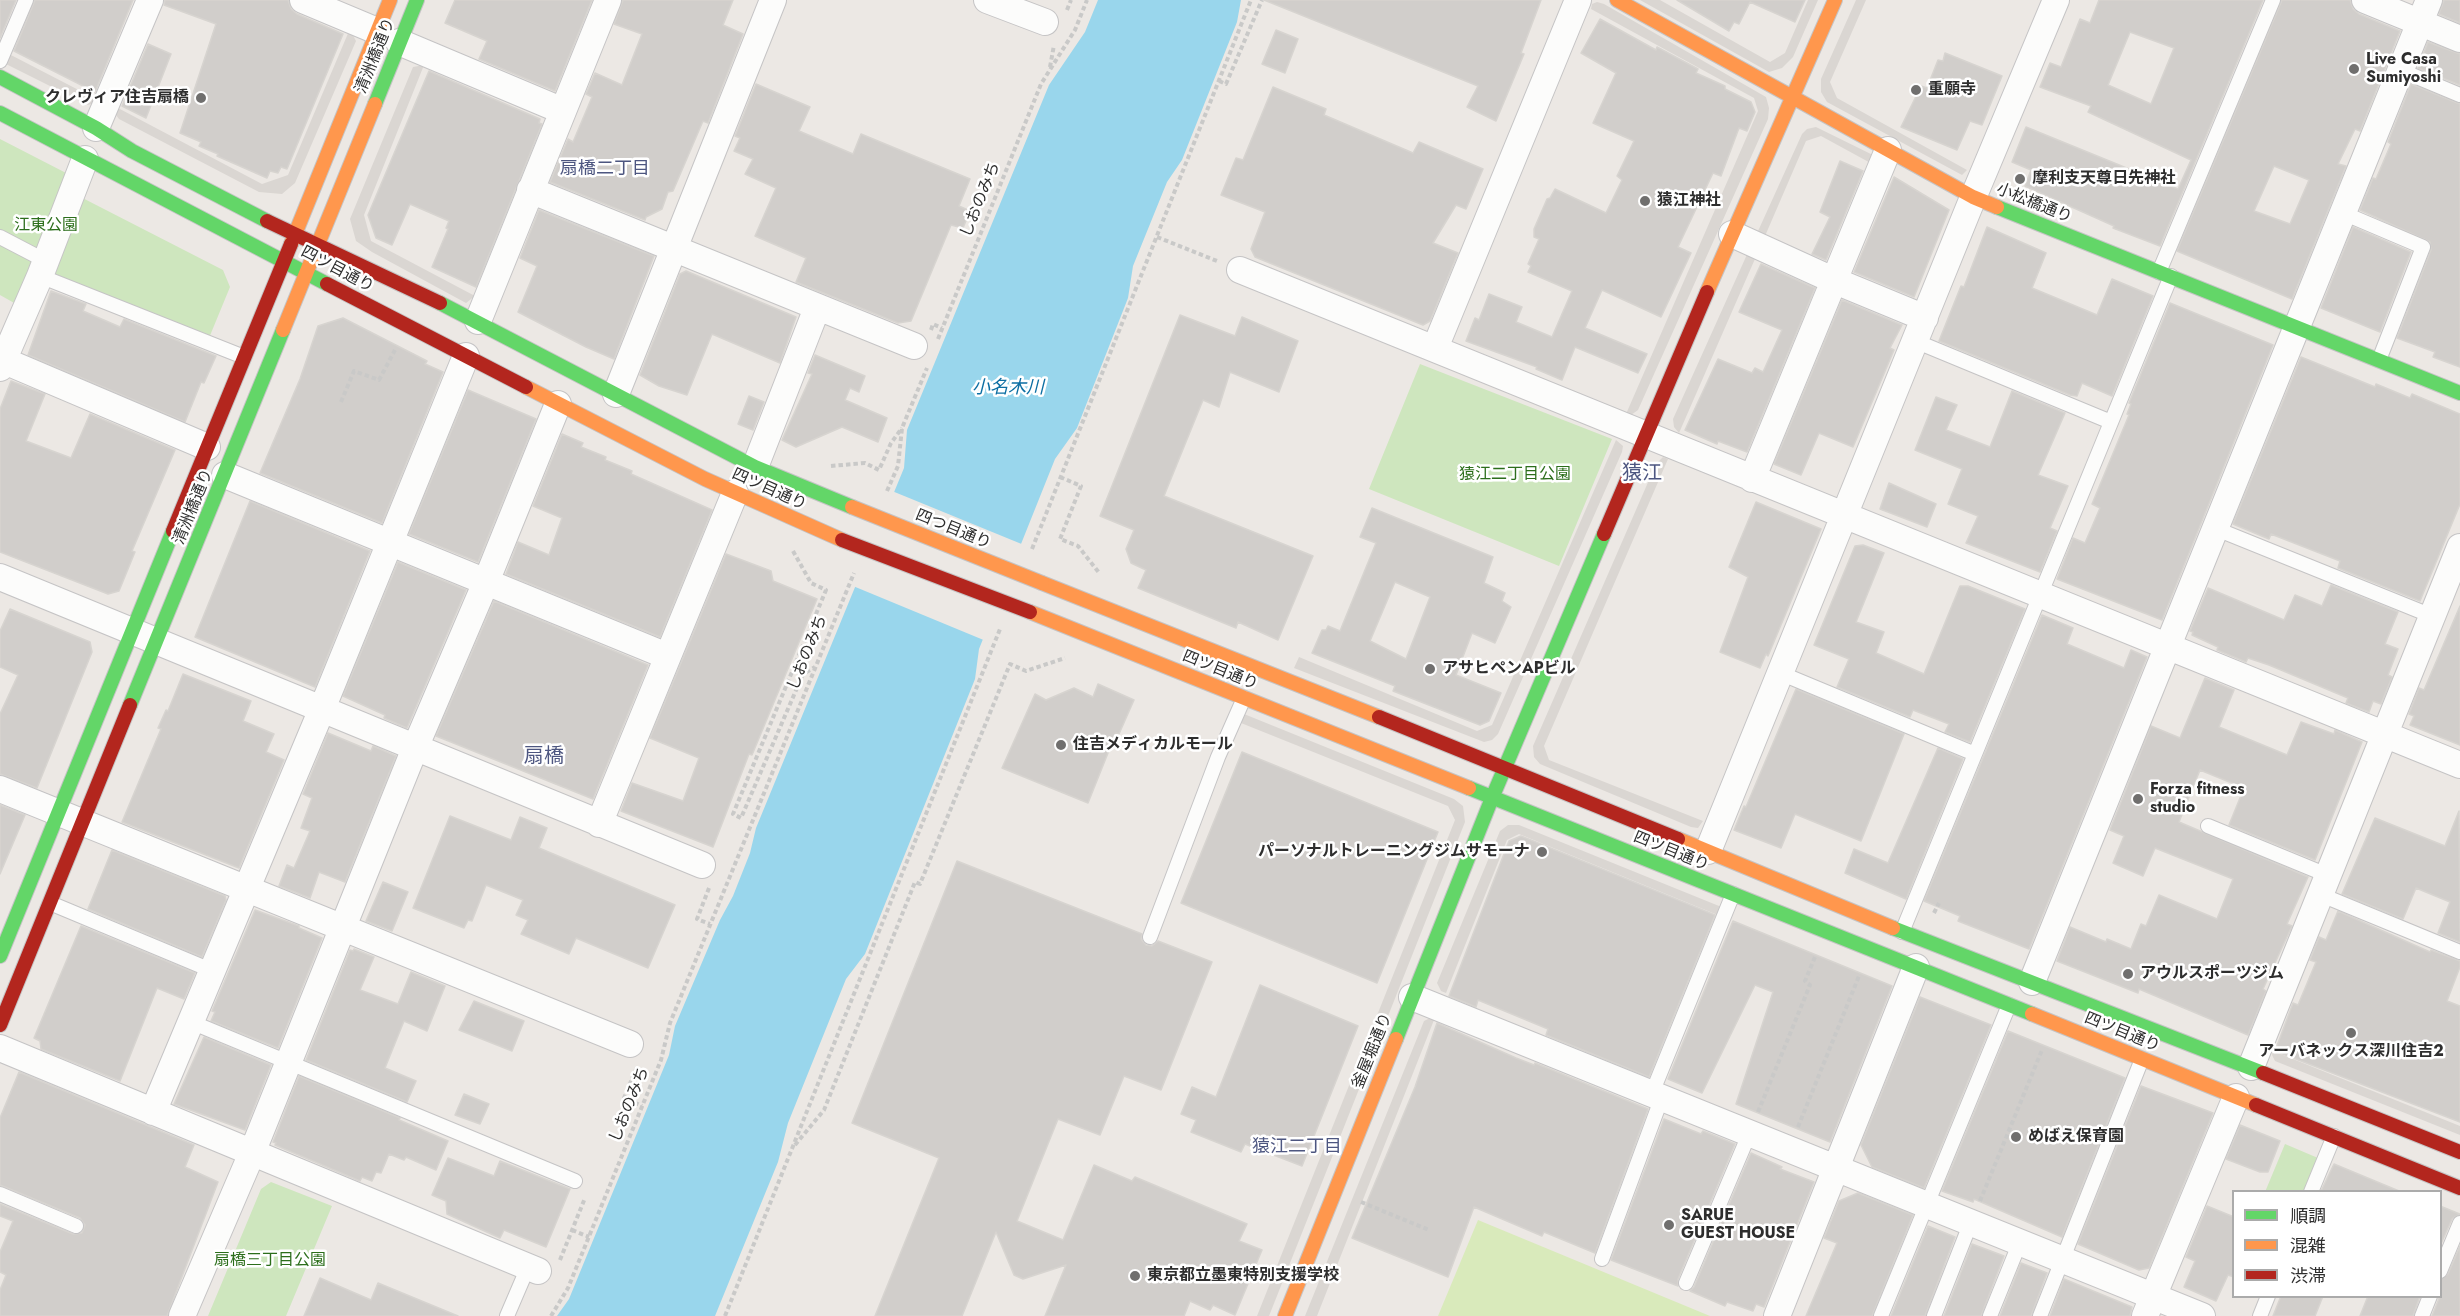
<!DOCTYPE html>
<meta charset="utf-8">
<style>
body{margin:0}
#map{position:relative;width:2460px;height:1316px;overflow:hidden;background:#ece8e4;font-family:Jost,"Noto Sans JP",sans-serif}
canvas{display:block}
.legend{position:absolute;left:2232px;top:1190px;width:210px;height:108px;box-sizing:border-box;background:#fff;border:2px solid #ababab;margin:0;padding:8px 10px;list-style:none;font-size:18px;color:#2e2e2e}
.legend li{display:flex;align-items:center;gap:12px;height:30px}
.legend b{width:30px;border:2px solid #ababab}
</style>
<div id="map">
<canvas width="2460" height="1316"></canvas>
<ul class="legend">
<li><b style="height:8px;background:#63d668"></b>順調</li>
<li><b style="height:8px;background:#ff974d"></b>混雑</li>
<li><b style="height:8px;background:#b3261e"></b>渋滞</li>
</ul>
</div>
<script>
const c = document.querySelector('canvas').getContext('2d');
c.lineJoin = 'round';
function fillPath(path, color) { c.fillStyle = color; c.fill(path, 'evenodd'); }
function stroke(path, color, width, dash) { c.strokeStyle = color; c.lineWidth = width; c.lineCap = dash ? 'butt' : 'round'; c.setLineDash(dash || []); c.stroke(path); }
function drawText(font, color, halo, rows, align = 'center') {
  c.font = font + ' Jost,"Noto Sans JP",sans-serif'; c.lineWidth = 5; c.setLineDash([]); c.textBaseline = 'middle'; c.strokeStyle = halo; c.fillStyle = color; for (const [text, x, y, turn = 0] of rows) {
    c.save(); c.translate(x, y); c.rotate((+turn || 0) * Math.PI / 180); c.textAlign = isNaN(turn) ? turn : align; if (halo) c.strokeText(text, 0, 0); c.fillText(text, 0, 0); c.restore();
  }
}
fillPath(new Path2D(`
 M0,139L68,174L63,188L223,270L230,287L209,338L31,267L16,304L0,295Z
 M1420,364L1612,439L1559,566L1369,489Z
 M2285,1144L2318,1158L2304,1191L2265,1192Z
 M271,1182L332,1206L286,1316H208L261,1189Z`), '#cee6be');
fillPath(new Path2D(`
 M1478,1220L1710,1316H1438Z`), '#d9eabb');
fillPath(new Path2D(`
 M1640,0H1660L1770,62L1785,53L1808,0H1818L1793,57L1782,68L1769,72Z
 M1856,0H1866L1830,82L1837,98L1967,170L1962,175L1827,102L1821,92V79Z
 M1597,2L1604,4L1766,97L1769,108L1768,119L1638,410L1631,415L1626,414L1758,111L1754,98L1591,9L1592,4Z
 M349,31L352,33L356,41L295,183L282,194L259,192L119,119L116,115L118,108L262,184L288,175Z
 M9,54L96,99L94,103L88,105L4,63Z
 M424,65L364,215L371,241L475,296L466,303L372,252L356,241L350,219L413,67Z
 M1816,127L1881,159L1876,166L1821,136L1806,141L1762,243L1754,240L1802,134L1807,129Z
 M1749,250L1758,252L1679,433L1674,427L1673,419Z
 M1616,440L1623,446L1622,452L1498,734L1492,740L1484,742L1294,668L1299,657L1477,731L1492,725Z
 M1663,457L1668,459L1544,746L1549,760L1703,821L1698,828L1691,827L1540,764L1534,757L1533,746L1656,464Z
 M1244,714L1454,799L1463,806L1465,822L1269,1316H1257L1455,820L1448,806L1241,723Z
 M1508,825H1519L1724,908L1720,916L1519,834L1507,840L1446,993L1441,991L1437,983L1500,831Z
 M1430,1018L1434,1020L1317,1316H1305L1424,1021Z
 M2273,1051L2460,1126V1135L2275,1061L2272,1055Z`), '#dad6d2');
fillPath(new Path2D(`
 M1098,0H1241L1237,22L1182,160L1167,182L1133,266L1128,298L1077,428L1055,459L979,649L975,679L865,954L846,979L788,1123L778,1162L715,1316H557L569,1299L669,1055L675,1026L720,920L733,896L750,853L756,828L904,468L907,430L1049,85L1085,32Z`), '#99d6ec');
fillPath(new Path2D(`
 M892,491L1024,545L986,641L853,586Z`), '#ece8e4');
const building = new Path2D(`
 M0,0H16L0,38Z
 M35,0H133L95,92L14,51Z
 M165,0H288L291,9L297,14L343,34L287,169L281,167L278,173L270,171L267,178L217,156L218,154L199,146L201,142L180,133L216,24L164,5Z
 M455,0H592L555,91L479,59L487,41L445,23Z
 M623,0H733L723,25L743,34L708,123L703,121L673,191L668,192L662,209L646,217L645,220L550,182L568,139L573,142L592,97L586,94L595,73L622,85L642,34L614,24Z
 M1264,0H1541L1521,53L1524,54L1496,121L1467,107L1478,86Z
 M1677,0H1805L1795,22L1750,2L1739,24L1734,22L1729,31Z
 M2099,0H2263L2160,246L2113,228L2114,226L2025,186L2031,170L2012,162L2026,127L2178,189L2191,160L2088,112L2091,106L2040,87L2050,63L2061,67L2080,19L2090,23ZM2130,32L2174,48L2151,104L2108,85Z
 M2282,0H2350L2353,9L2359,14L2400,31L2360,131L2355,129L2338,164L2346,166L2292,299L2177,251ZM2274,166L2309,180L2290,224L2254,211Z
 M2444,0H2460V23L2439,14Z
 M1600,19L1656,50L1657,47L1698,69L1696,73L1725,86V89L1751,102L1755,112L1747,131L1739,128L1721,176L1713,173L1678,247L1691,253L1661,317L1602,290L1585,328L1647,354L1638,373L1575,347L1562,380L1536,369L1537,367L1466,341L1475,318L1479,320L1489,294L1522,307L1516,322L1552,337L1572,291L1528,272L1531,266L1528,264L1539,239L1534,237V229L1547,199L1550,198L1555,189L1606,213L1622,180L1617,176L1634,141L1593,123L1616,73L1581,53Z
 M1276,30L1298,39L1285,73L1262,64Z
 M2428,42L2460,54V85L2418,68Z
 M148,44L171,54L146,118L122,106Z
 M1945,53L2002,76L1982,125L1970,121L1957,150L1901,127L1921,86L1927,88L1938,60L1943,61Z
 M429,71L540,119L539,123L542,124L476,287L432,267L448,229L446,228L449,221L410,204L392,245L376,238L368,215Z
 M756,84L810,107L799,131L853,154L861,134L970,179L959,206L970,211L963,228L951,225L911,321L898,323L796,282L806,258L755,236L776,188L745,174L753,159L734,151L740,138L735,136Z
 M2411,84L2460,104V367L2433,357L2435,352L2397,338L2431,250L2430,242L2360,210L2373,178L2376,179L2391,144L2388,142Z
 M1273,87L1326,109L1324,115L1413,153L1419,142L1483,169L1466,209L1456,205L1433,243L1458,253L1430,321L1423,325L1255,257L1251,249L1265,212L1221,195L1236,158L1243,160Z
 M1840,161L1863,171L1826,260L1812,254L1830,217L1820,212Z
 M1894,177L1949,210L1914,297L1854,272Z
 M539,210L654,256L614,359L586,347L518,312L537,266L520,258Z
 M1987,227L2046,253L2032,288L2097,315L2112,279L2153,296L2112,396L2082,383L2077,396L2070,395L1939,341L1961,286L1964,287Z
 M2353,227L2411,252L2380,332L2321,308Z
 M1761,264L1815,288L1747,452L1718,441L1717,444L1685,430L1718,359L1752,373L1755,368L1763,372L1782,330L1739,312Z
 M686,271L796,317L780,363L712,334L687,395L659,386L640,375L680,274Z
 M51,291L86,304L83,311L120,327L124,319L216,356L204,383L201,382L185,422L28,355Z
 M1842,300L1902,325L1890,348L1894,350L1853,447L1819,433L1801,475L1774,464Z
 M2170,303L2273,345L2162,620L2057,579L2073,538L2085,543L2100,508L2092,504L2129,415L2127,414L2131,404L2129,403Z
 M1180,315L1235,336L1242,317L1298,341L1279,392L1230,372L1219,407L1203,400L1164,496L1313,556L1278,640L1238,622L1236,628L1138,588L1146,570L1131,563L1126,549L1134,530L1100,516Z
 M343,318L427,361L425,364L443,372L382,523L260,473L300,379L318,326Z
 M815,355L865,376L859,392L850,388L845,400L887,418L878,442L842,427L796,447L782,440L812,374L808,373Z
 M2301,357L2375,387L2376,384L2410,398L2412,394L2460,414V504L2420,601L2338,568L2340,561L2271,534L2269,539L2233,524Z
 M11,381L45,394L26,441L71,458L90,414L175,450L132,551L135,552L119,591L108,594L0,552V409Z
 M468,390L536,419L478,562L409,534Z
 M2012,391L2065,413L2038,475L2068,486L2050,528L2057,531L2040,572L1966,543L1978,516L1948,504L1962,469L1915,450L1936,397L1957,405L1946,430L1990,447Z
 M749,396L764,402L753,430L738,424Z
 M562,434L583,443L581,447L606,457L605,460L632,471L631,474L712,510L660,637L506,574L518,542L549,555L562,518L533,506Z
 M1889,483L1936,504L1927,527L1880,509Z
 M250,501L370,551L315,687L195,637Z
 M1756,502L1821,529L1768,656L1766,654L1760,668L1720,652L1748,577L1729,567Z
 M1372,508L1493,557L1484,583L1505,593L1502,601L1511,607L1495,643L1472,633L1456,675L1501,693L1489,721L1480,725L1393,691L1395,686L1312,653L1322,630H1326L1328,626L1340,631L1376,543L1360,537ZM1395,582L1430,597L1406,659L1370,641Z
 M1863,545L1884,553L1856,622L1884,632L1876,653L1924,674L1960,586H1968L2025,609L1970,742L1945,732L1949,724L1913,710L1910,717L1837,687L1849,659L1814,645L1855,546Z
 M726,554L771,571L773,581L817,599L752,755L749,754L713,847L621,811L632,783L683,801L699,758L650,738Z
 M398,562L466,590L407,728L384,718L385,715L343,696Z
 M2331,585L2398,612L2385,644L2398,649L2388,675L2392,677L2381,704L2373,701L2369,712L2346,703L2348,698L2269,665L2248,658L2246,662L2217,650L2218,647L2192,635L2193,632L2190,631L2208,588L2284,620L2295,595L2322,606Z
 M494,601L648,665L593,799L436,736Z
 M2460,606V745L2410,725L2414,716L2409,714L2419,688L2424,690Z
 M10,609L90,642L92,652L37,788L0,774V714L18,675L0,667V631Z
 M2042,615L2073,628L2067,644L2124,668L2131,650L2147,657L2029,949L1958,921L1960,916L1924,901Z
 M183,674L251,701L243,721L274,734L266,752L284,760L239,868L122,822L161,729L158,728L166,710L168,711Z
 M2205,678L2234,690L2219,727L2287,755L2301,722L2334,734L2335,730L2362,742L2315,860L2229,825L2244,788L2200,770L2179,822L2308,877L2287,924L2292,926L2263,989L2266,991L2248,1035L2139,989L2138,993L2057,961L2070,927L2106,942L2107,939L2131,949L2141,924L2146,926L2159,895L2217,919L2233,879L2155,848L2143,876L2113,863L2124,836L2110,830L2151,726L2180,738Z
 M1098,684L1134,700L1119,734L1116,733L1088,803L1002,768L1035,694L1046,700L1074,688L1093,697Z
 M1796,689L1904,734L1861,841L1795,814L1781,848L1734,830L1744,806L1746,807Z
 M328,733L371,751L373,746L396,756L345,882L319,872L310,898L279,886L287,865L294,868L310,831L301,828L312,798L303,794Z
 M1938,748L1963,759L1906,899L1845,873L1854,849L1888,863Z
 M1242,752L1438,832L1377,983L1181,903Z
 M0,805L25,815L0,874Z
 M2459,811L2460,942L2438,933L2450,902L2416,888L2403,919L2342,894L2375,818L2445,846Z
 M450,816L511,840L520,817L547,828L539,848L675,905L648,968L576,938L569,954L521,934L528,920L516,915L523,900L486,885L472,921L468,920L464,928L413,908Z
 M1521,836L1715,915L1649,1077L1546,1035L1548,1029L1478,1000L1476,1007L1449,996L1509,841Z
 M112,850L225,896L226,900L202,957L88,909Z
 M957,861L1142,934L1141,939L1146,945L1152,946L1158,941L1212,962L1161,1090L1124,1076L1100,1135L1058,1119L1017,1221L1063,1240L1094,1165L1132,1181L1135,1177L1247,1224L1239,1241L1262,1250L1235,1315L1213,1305L1210,1310L1190,1301L1184,1316H1045L1066,1265L1023,1279L1014,1275L996,1232L962,1316H875L939,1158L852,1123Z
 M383,882L408,892L392,931L366,921Z
 M255,910L299,926V928L322,938L278,1048L211,1021L215,1012L212,1011Z
 M2338,911L2430,952L2431,950L2460,961V967L2447,1001L2460,1006V1122L2275,1051L2293,1003L2298,1005L2316,962L2310,960L2319,937L2326,940Z
 M1733,921L1892,986L1830,1142L1736,1104L1773,992L1755,985L1702,1093L1668,1079Z
 M81,926L195,973L184,999L157,988L120,1081L41,1049L40,1041L34,1038Z
 M354,949L374,957L360,990L398,1004L411,972L445,986L427,1031L404,1021L385,1068L416,1081L407,1102L306,1060L350,950L353,951Z
 M1260,985L1358,1026L1302,1166L1245,1144L1241,1152L1191,1132L1196,1120L1181,1114L1192,1087L1216,1097Z
 M1920,997L1991,1025L1924,1188L1872,1167L1861,1145Z
 M474,1001L524,1021L512,1051L459,1030Z
 M1437,1023L1516,1058L1534,1065L1535,1063L1648,1109L1595,1253L1544,1232L1542,1236L1474,1207L1448,1277L1352,1238L1415,1087Z
 M2008,1031L2125,1078L2062,1237L1974,1199L1973,1202L1942,1191Z
 M204,1037L271,1065L245,1130L174,1104Z
 M19,1072L194,1145L185,1167L218,1182L167,1316H0V1290L6,1275L0,1272V1252L13,1221L0,1216V1204L73,1234L82,1233L85,1225L80,1218L0,1185V1118Z
 M299,1076L400,1118L399,1120L448,1141L436,1170L406,1157L404,1160L389,1154L381,1173L376,1172L372,1181L362,1177L360,1181L275,1145L276,1143L273,1142Z
 M2141,1086L2213,1113L2149,1268L2139,1270L2078,1244Z
 M464,1094L489,1104L480,1124L455,1115Z
 M1664,1119L1701,1134L1703,1131L1735,1144L1678,1279V1286L1611,1260Z
 M2240,1125L2280,1141L2268,1172H2260L2226,1159Z
 M1751,1153L1782,1167L1780,1169L1814,1182L1764,1307L1756,1304L1753,1311L1727,1302L1725,1306L1690,1291L1694,1287Z
 M448,1158L494,1176L500,1161L570,1189L546,1247L504,1230L500,1238L447,1214L446,1201L432,1195Z
 M2334,1164L2399,1191H2321Z
 M1858,1193L1913,1215L1872,1316H1806L1837,1243L1824,1238L1839,1201Z
 M2207,1206L2234,1217V1277L2228,1275L2216,1301L2184,1287L2195,1261L2186,1257Z
 M2440,1206L2460,1214L2452,1219L2440,1246Z
 M1928,1226L1955,1237L1925,1316H1891Z
 M1972,1244L2004,1256L1981,1316H1944Z
 M2460,1246V1316H2432L2440,1296V1280L2448,1274Z
 M2021,1263L2047,1273L2031,1316H2000Z
 M320,1278L371,1300L378,1283L458,1316H304Z
 M2064,1279L2132,1307L2130,1316H2050Z
 M2281,1296H2323L2315,1316H2273Z
 M2368,1296H2420L2413,1316H2360Z`);
fillPath(building, '#d1cecb');
stroke(building, '#d7d4d0', 1.5);
const lane = new Path2D(`
 M0,61L26,0
 M2400,70L2460,95
 M2343,213L2423,247L2379,360
 M0,237L46,261
 M2159,272L2273,0
 M40,276L244,357
 M1915,341L2111,422
 M2214,528L2432,616
 M1780,673L1975,754
 M2208,826L2327,875
 M2319,894L2460,952
 M50,903L213,971
 M1902,932L2171,276
 M1150,937L1218,757L1244,698
 M191,1022L575,1181
 M1652,1093L1733,894
 M2311,1192L2334,1136
 M0,1194L76,1226
 M1602,1259L1662,1097
 M2440,1271L2460,1223
 M1686,1283L1750,1132
 M507,1316L528,1267
 M1881,1316L2009,1005
 M1934,1316L1971,1222
 M1990,1316L2020,1242
 M2040,1316L2142,1059
 M2260,1316L2268,1296
 M2422,1316L2430,1296`);
const street = new Path2D(`
 M303,0L377,31
 M987,0L1045,22
 M2365,0L2460,39
 M399,42L563,111
 M96,128L150,0
 M530,190L914,346
 M1732,234L1833,280L1925,318
 M1240,270L2460,765
 M478,321L608,0
 M1435,348L1578,0
 M0,359L207,447
 M0,368L40,276L85,159
 M616,394L773,0
 M755,467L817,308
 M225,475L667,656
 M1752,479L1888,150
 M0,577L702,865
 M0,789L630,1044
 M599,824L735,493
 M1708,851L1970,205L2056,0
 M2032,982L2429,0
 M1412,997L2202,1316
 M0,1048L538,1271
 M2251,1067L2460,547
 M153,1112L322,709L466,356
 M182,1316L252,1153L415,748L486,582L558,404
 M1777,1316L1916,967
 M2145,1316L2236,1097`);
const fast = new Path2D(`
 M0,77L96,128L132,151L267,221
 M375,104L417,0
 M0,113L327,284
 M1997,207L2460,393
 M440,303L755,467L852,507
 M130,705L283,330
 M1469,788L2032,1014
 M1893,928L2263,1073
 M0,956L173,531
 M1396,1039L1492,798L1604,534`);
const slow = new Path2D(`
 M1617,0L1973,197L1997,207
 M291,244L390,0
 M1707,292L1835,0
 M283,330L375,104
 M526,387L705,479L842,540
 M1042,583L1379,717
 M1030,612L1469,788
 M1678,839L1893,928
 M2032,1014L2256,1105
 M1285,1316L1396,1039`);
const jam = new Path2D(`
 M267,221L440,303
 M327,284L526,387
 M173,531L291,244
 M1604,534L1707,292
 M1379,717L1678,839
 M0,1025L130,705
 M2263,1073L2460,1152
 M2256,1105L2460,1188`);
stroke(lane, '#c5c4c5', 16);
stroke(street, '#c5c4c5', 28);
stroke(fast, '#c5c4c5', 16);
stroke(slow, '#c5c4c5', 16);
stroke(jam, '#c5c4c5', 16);
stroke(new Path2D(`
 M1067,10L1071,0
 M1050,67L1054,45
 M1219,81L1226,84L1262,0
 M1157,237L1217,261
 M931,330L933,324L942,328
 M938,339L1041,84L1075,30L1087,0
 M341,402L354,371L379,380L395,350
 M831,466L865,463L879,470L891,443L902,428
 M1060,477L1081,486L1060,539L1078,546L1100,574
 M887,491L898,466L902,428L927,368
 M1032,549L1251,0
 M793,551L811,583L826,590L733,814L741,818L803,674L815,667
 M709,888L697,919L710,924
 M1934,913L1939,903
 M637,1067L624,1098L642,1106
 M1758,1112L1810,985L1805,981L1815,957
 M1798,1127L1859,976
 M795,1145L824,1110L915,882L920,884L1010,664L1026,671L1065,658
 M1980,1201L2042,1050
 M1361,1202L1429,1230
 M572,1230L589,1237
 M560,1260L585,1198
 M551,1316L568,1288L661,1060L670,1023L854,573
 M725,1316L1000,629`), '#c9c9c8', 4, [4.5, 3]);
stroke(lane, '#fcfcfb', 14);
stroke(street, '#fcfcfb', 26);
stroke(fast, '#63d668', 14);
stroke(slow, '#ff974d', 14);
stroke(jam, '#b3261e', 14);
const slowBridge = new Path2D(`
 M852,507L1042,583`);
const jamBridge = new Path2D(`
 M842,540L1030,612`);
stroke(slowBridge, '#c5c4c5', 16, []);
stroke(jamBridge, '#c5c4c5', 16, []);
stroke(slowBridge, '#ff974d', 14);
stroke(jamBridge, '#b3261e', 14);
for (const [x, y, r, color] of [
 [2354,69,6,"#706f6e"],
 [1916,90,6,"#706f6e"],
 [201,98,6,"#706f6e"],
 [2020,179,6,"#706f6e"],
 [1645,201,6,"#706f6e"],
 [1430,669,6,"#706f6e"],
 [1061,745,6,"#706f6e"],
 [2138,799,6,"#706f6e"],
 [1542,852,6,"#706f6e"],
 [2128,974,6,"#706f6e"],
 [2351,1033,6,"#706f6e"],
 [2016,1137,6,"#706f6e"],
 [1669,1225,6,"#706f6e"],
 [1135,1276,6,"#706f6e"]
]) { const dot = new Path2D(); dot.arc(x, y, r, 0, 2 * Math.PI); c.fillStyle = color; c.fill(dot); stroke(dot, '#fff', 2); }
drawText('16px', '#2e2e2e', '#fff', [
 ["清洲橋通り",376,56,-68],
 ["しおのみち",981,200,-68],
 ["小松橋通り",2034,204,22],
 ["四ツ目通り",337,270,28],
 ["四ツ目通り",769,490,24],
 ["清洲橋通り",194,507,-68],
 ["四つ目通り",953,530,22],
 ["しおのみち",808,653,-68],
 ["四ツ目通り",1220,671,22],
 ["四ツ目通り",1671,852,22],
 ["四ツ目通り",2122,1033,22],
 ["釜屋堀通り",1373,1051,-68],
 ["しおのみち",630,1105,-68]
]);
drawText('bold 16px', '#2e2e2e', '#fff', [
 ["Live Casa",2366,60],
 ["Sumiyoshi",2366,78],
 ["重願寺",1928,90],
 ["クレヴィア住吉扇橋",189,98,"right"],
 ["摩利支天尊日先神社",2032,179],
 ["猿江神社",1657,201],
 ["アサヒペンAPビル",1442,669],
 ["住吉メディカルモール",1073,745],
 ["Forza fitness",2150,790],
 ["studio",2150,808],
 ["パーソナルトレーニングジムサモーナ",1530,852,"right"],
 ["アウルスポーツジム",2140,974],
 ["アーバネックス深川住吉2",2351,1052,"center"],
 ["めばえ保育園",2028,1137],
 ["SARUE",1681,1216],
 ["GUEST HOUSE",1681,1234],
 ["東京都立墨東特別支援学校",1147,1276]
], 'left');
drawText('16px', '#2c6e1b', '#fff', [
 ["江東公園",46,226],
 ["猿江二丁目公園",1515,475],
 ["扇橋三丁目公園",270,1261]
]);
drawText('18px', '#4d5680', '#fff', [
 ["扇橋二丁目",605,170],
 ["猿江二丁目",1297,1148]
]);
drawText('italic 18px', '#0d6fa3', '#fff', [
 ["小名木川",1008,389]
]);
drawText('20px', '#4d5680', '#fff', [
 ["猿江",1642,474],
 ["扇橋",544,757]
]);
</script>
